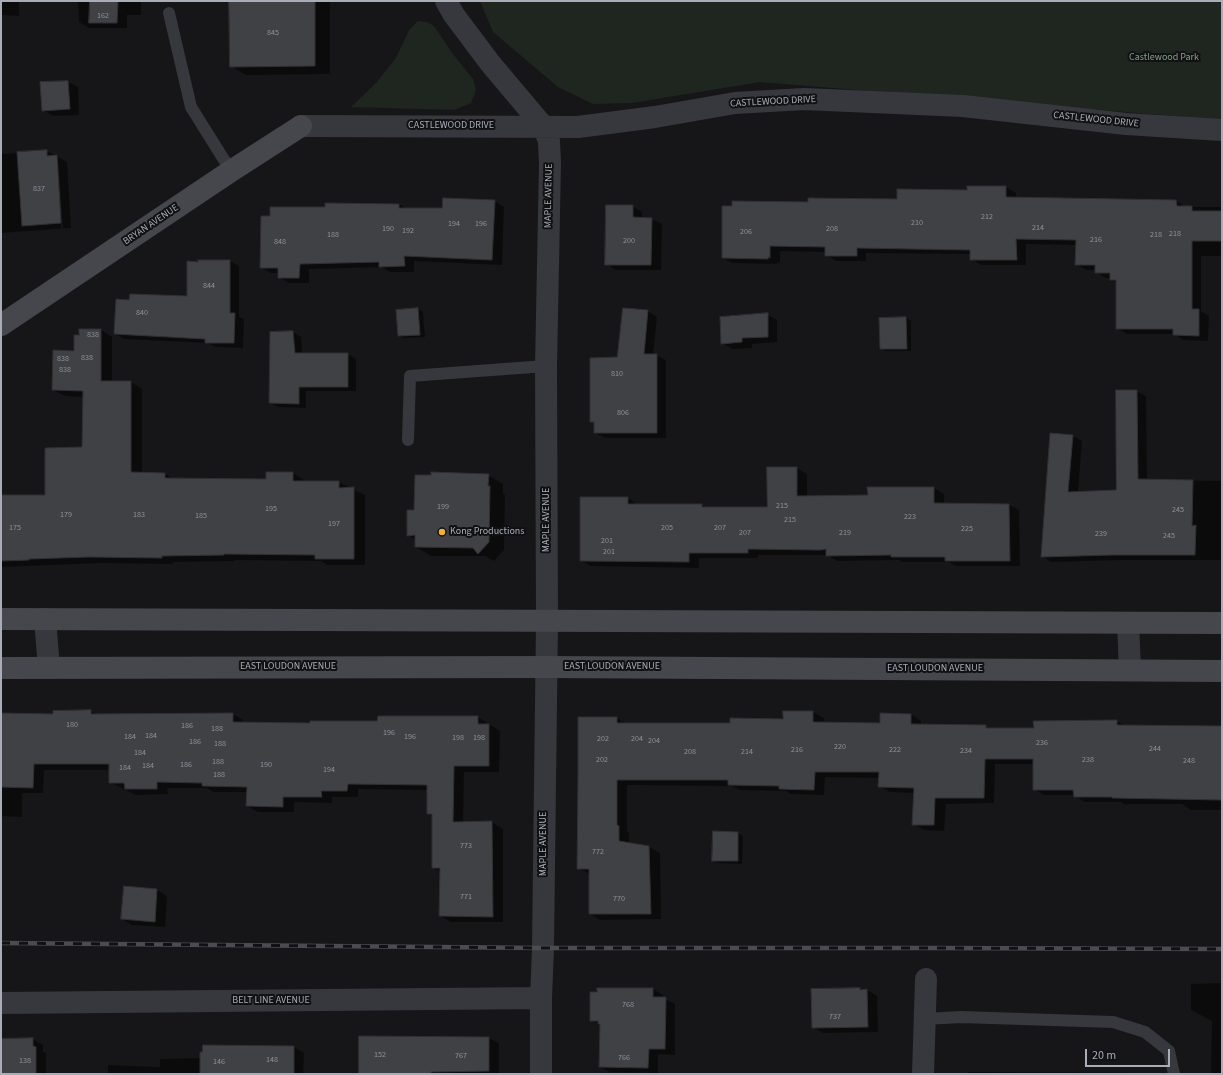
<!DOCTYPE html>
<style>
body{margin:0}
#map{position:relative;width:1223px;height:1075px;overflow:hidden;background:#161618;font-family:"Source Sans 3",sans-serif}
canvas{display:block}
.frame{position:absolute;inset:0;border:2px solid #a8adb8;pointer-events:none}
.scale{position:absolute;left:1085px;top:1049px;width:85px;height:18px;box-sizing:border-box;border:2px solid #a8adb8;border-top:0;padding-left:5px;font-size:12px;line-height:14px;white-space:nowrap;color:#a8adb8;-webkit-text-stroke:3px #111113;paint-order:stroke}
</style>
<div id="map">
<canvas width="1223" height="1075"></canvas>
<div class="frame"></div>
<div class="scale">20 m</div>
</div>
<script>
const c = document.querySelector('canvas').getContext('2d');
c.lineJoin = 'round';
function fillPath(path, color) { c.fillStyle = color; c.fill(path, 'evenodd'); }
function stroke(path, color, width, dash) { c.strokeStyle = color; c.lineWidth = width; c.lineCap = dash ? 'butt' : 'round'; c.setLineDash(dash || []); c.stroke(path); }
function drawText(font, color, halo, rows, align = 'center') {
  c.font = font + ' "Source Sans 3",sans-serif'; c.lineWidth = 4; c.setLineDash([]); c.textBaseline = 'middle'; c.strokeStyle = halo; c.fillStyle = color; for (const [text, x, y, turn = 0] of rows) {
    c.save(); c.translate(x, y); c.rotate((+turn || 0) * Math.PI / 180); c.textAlign = isNaN(turn) ? turn : align; if (halo) c.strokeText(text, 0, 0); c.fillText(text, 0, 0); c.restore();
  }
}
fillPath(new Path2D(`
 M480,1H1222V120L760,82L632,103L593,104L558,87L493,32Z
 M418,21L427,22L434,26L453,54L473,79L476,90L471,103L454,110L351,107L376,83L396,58L409,30Z`), '#1e261f');
fillPath(new Path2D(`
 M1,1H19V16L1,15Z
 M78,1H141V15H127V28H89L79,22Z
 M230,1H330V74L246,75L231,66Z
 M68,82L78,87L79,115L53,116L43,110Z
 M47,151L67,162L71,228L1,233V154ZM56,161H58L63,228H61Z
 M1006,187L1016,193V198L1176,201L1186,207H1222V256H1201V311L1209,316L1208,341L1183,340L1174,334H1127L1117,328V283L1111,279V278H1106L1096,272V270H1086L1076,264L1077,245L1026,244V265H981L971,259V254L866,253V261H836L826,255V252L780,251V263L777,262V264L732,263L723,258L809,203L898,200Z
 M494,201L504,207L502,265L414,261V272H390L382,267L309,269V283H289L279,277V273H271L261,267L271,217L326,208L399,204L407,209L443,208Z
 M632,206L642,212V218L652,219L662,224L661,270H616L606,264Z
 M230,261L239,266V317L244,319L243,348L216,347L208,343L124,339L115,334L130,301L188,298V262Z
 M418,309L423,312L425,337L404,338L399,336Z
 M648,311L657,317L653,355H656L666,360V438H605L595,433V424L591,421L618,358Z
 M767,314L777,320V342L752,344V348L732,349L722,343Z
 M906,318L911,321V351H885L881,349Z
 M101,330L112,337V382H131L142,389V473L165,474L174,479L267,480V473H293L304,480V482H338L365,495V565H327L321,561L235,560V561L173,562V564L101,563L1,567V496H46L83,448L84,397L65,396L53,390L75,352Z
 M293,332L301,337L302,354H348L356,359V391H306V408L278,407L270,403V333Z
 M1136,391L1146,396L1147,480L1222,481V560H1122L1051,562L1042,556L1073,436L1082,441L1078,492L1117,491Z
 M797,468L807,474V497L869,496L934,488L944,494V504L1009,505L1019,510L1020,566H956L948,562H902L899,560L837,561L827,555H758V558H699V568L591,566L581,561L628,498L638,505H702L708,508H768Z
 M488,475L503,484V494L505,495L504,550L494,561L485,556H431L416,547V540L408,535L415,511Z
 M91,711L97,715L233,714L243,720V723L311,724L378,722L379,717H478L500,731L499,772H464L463,823L492,822L503,829V922H451L440,916L441,872L433,868V816L428,813V790L358,789V797H332V803L294,802V812H258L247,806L248,792H213L207,788H167L168,794L136,795L110,782V770H44L43,793H22V817L1,816V714L54,715Z
 M784,712H813L824,718L823,723L881,724L911,714L921,721V725L985,726L990,729H1035L1116,721L1126,726L1222,727V810H1191L1182,804H1124L1121,802H1085L1075,796V795H1044L1034,789V764H995L994,803L946,804L944,831L924,830L913,824L915,793L890,792L879,786L880,778L825,777L824,795L791,794L786,791L740,790L732,786L627,785V831L629,833V843L649,847L660,853L661,919L600,920L590,914V874L578,868L617,718L627,724H731L784,720Z
 M738,833L743,836L742,864L717,863L713,861Z
 M157,890L167,896L165,927L132,925L122,919Z
 M1222,983V1074H1211L1212,1021L1191,1010V984Z
 M598,989H653L663,995V998L675,1004V1055L658,1054V1073L610,1072L600,1067L601,1026L591,1020Z
 M860,989L863,990H867L877,996L878,1032L823,1033L813,1027Z
 M488,1038L499,1043V1074H360Z
 M33,1039L43,1045V1052L46,1053V1074H1V1040Z
 M204,1046L294,1047L304,1053L303,1074H108V1065L160,1067V1059L201,1058L203,1053Z
 M968,1072L1130,1073L1133,1074H968Z`), '#0007');
const building = new Path2D(`
 M90,1H118L117,23H89Z
 M229,1H315V66L230,67Z
 M68,81L70,109L42,111L40,82Z
 M47,150V156L57,155L61,223L22,226L17,152Z
 M967,186H1006V197L1176,200L1177,206H1192V211H1222V241H1192V309H1199V336L1173,335V329H1116V280H1110V273H1095V265H1075L1076,240L1016,239L1017,260H970V250L857,248V256H825V247L770,246V258L768,257V259L722,258V206H732V201L808,202V198L897,199V189L967,190Z
 M443,198L495,200L492,260L404,256L405,266L379,267V262L300,264L299,278H278V268H260L261,216H270V207H325V203L399,204V208H442Z
 M606,205H633V217L652,218L651,265H605Z
 M198,260H230V313H235L234,343H205V339L114,334L116,299L129,300L130,294L187,296V261L198,262Z
 M418,308L420,335L398,336L396,310Z
 M623,308L648,310L644,354H657V433H594V422H590V358L617,357Z
 M768,313V337L742,338V342L721,344L720,317Z
 M906,317L907,349H880L879,318Z
 M79,329H101V381H131V472L165,473V478L266,479V472H293V481H339V488L354,487V559H315V555L224,554V555L162,556V558L89,557L29,559V560L1,561V495H45V448L82,447L83,391L52,390L53,350L74,351V335H79Z
 M293,331L295,353H348V387H299V404L269,403L270,332Z
 M1116,390H1137L1138,479L1193,480L1192,526L1196,525L1195,555H1112L1041,557L1050,433L1073,435L1068,492L1116,490Z
 M767,467H797V496L868,495L867,487H934V503L1009,504L1010,561H945V557H891V555L826,556V549L820,550L748,549V553H689V562L580,561V497H628V504H702V507H767Z
 M431,472L489,474L488,486H490L489,542L478,554L473,548L415,547V535L407,536V510H414L415,475H431Z
 M91,710V714L233,713V722L310,723V721H377L378,716H478V724H489V766H454L453,822L492,821L493,917L439,916L440,868H432V814H427V785L348,784L347,791H321L322,797H283V807L246,806L247,787L202,786V783L157,782V789H125L124,783H109V764H34L33,788L1,787V713L53,714V711Z
 M783,711H813V722L880,723V713L911,714V724L986,725V728H1034L1033,721L1117,720V725L1222,726V800L1112,798V797H1074L1073,790H1033V759H985L984,798H935L934,825H912L914,788L878,787L879,772H815L814,790L779,789V786L728,785V780H617V825L619,826V841L649,846L651,914H589V869H577L578,777V717H617V723H730V718L783,719Z
 M713,831L738,832V861H712Z
 M124,886L157,889L155,922L121,919Z
 M597,988H653V997H666L665,1049H649L648,1068L599,1067L600,1024H598V1021H590V992H597Z
 M860,988V990L867,989L868,1027L812,1028L811,989Z
 M359,1036L489,1037V1071L431,1072V1074H359Z
 M33,1038V1046L36,1047V1074H1V1039Z
 M203,1045L294,1046V1074H200V1052H202Z`);
fillPath(building, '#404145');
stroke(building, '#303034', 1);
stroke(new Path2D(`
 M169,13L191,107L231,171
 M408,440L410,376L546,366
 M925,1019L961,1017L1113,1022L1145,1032L1169,1051L1174,1074`), '#37383d', 12);
stroke(new Path2D(`
 M446,1L454,15L490,63L543,126L549,141L550,163L546,366L547,621L543,948L541,998V1074
 M301,126L578,127L655,117L735,103L804,99L963,106L1126,124L1222,130
 M45,619L49,668
 M1128,623L1130,670
 M1,1003L541,998
 M923,1074L926,979`), '#37383d', 22);
stroke(new Path2D(`
 M1,325L231,171L301,126
 M1,619L1222,623
 M1,668L546,667L1222,671`), '#45474d', 22);
const rail = new Path2D(`
 M1,943L543,948H927L1222,949`);
stroke(rail, '#4a4c52', 4.5);
stroke(rail, '#111113', 3, [9]);
for (const [x, y, r, color] of [
 [442,532,4,"#f2b134"]
]) { const dot = new Path2D(); dot.arc(x, y, r, 0, 2 * Math.PI); c.fillStyle = color; c.fill(dot); stroke(dot, '#111113', 1.5); }
drawText('8px', '#8e929b', null, [
 ["162",103,16],
 ["845",273,33],
 ["837",39,189],
 ["212",987,217],
 ["210",917,223],
 ["194",454,224],
 ["196",481,224],
 ["214",1038,228],
 ["190",388,229],
 ["208",832,229],
 ["192",408,231],
 ["206",746,232],
 ["218",1175,234],
 ["188",333,235],
 ["218",1156,235],
 ["216",1096,240],
 ["200",629,241],
 ["848",280,242],
 ["844",209,286],
 ["840",142,313],
 ["838",93,335],
 ["838",87,358],
 ["838",63,359],
 ["838",65,370],
 ["810",617,374],
 ["806",623,413],
 ["215",782,506],
 ["199",443,507],
 ["195",271,509],
 ["245",1178,510],
 ["179",66,515],
 ["183",139,515],
 ["185",201,516],
 ["223",910,517],
 ["215",790,520],
 ["197",334,524],
 ["175",15,528],
 ["205",667,528],
 ["207",720,528],
 ["225",967,529],
 ["207",745,533],
 ["219",845,533],
 ["239",1101,534],
 ["245",1169,536],
 ["201",607,541],
 ["201",609,552],
 ["180",72,725],
 ["186",187,726],
 ["188",217,729],
 ["196",389,733],
 ["184",151,736],
 ["184",130,737],
 ["196",410,737],
 ["198",458,738],
 ["198",479,738],
 ["202",603,739],
 ["204",637,739],
 ["204",654,741],
 ["186",195,742],
 ["236",1042,743],
 ["188",220,744],
 ["220",840,747],
 ["244",1155,749],
 ["216",797,750],
 ["222",895,750],
 ["234",966,751],
 ["208",690,752],
 ["214",747,752],
 ["184",140,753],
 ["202",602,760],
 ["238",1088,760],
 ["248",1189,761],
 ["188",218,762],
 ["186",186,765],
 ["190",266,765],
 ["184",148,766],
 ["184",125,768],
 ["194",329,770],
 ["188",219,775],
 ["773",466,846],
 ["772",598,852],
 ["771",466,897],
 ["770",619,899],
 ["768",628,1005],
 ["737",835,1017],
 ["152",380,1055],
 ["767",461,1056],
 ["766",624,1058],
 ["148",272,1060],
 ["138",25,1061],
 ["146",219,1062]
]);
drawText('10px', '#7fa381', '#111113', [
 ["Castlewood Park",1164,58]
]);
drawText('10px', '#a8adb8', '#111113', [
 ["CASTLEWOOD DRIVE",773,102,-3],
 ["CASTLEWOOD DRIVE",1096,120,6],
 ["CASTLEWOOD DRIVE",451,126],
 ["MAPLE AVENUE",549,196,-89],
 ["BRYAN AVENUE",151,225,-34],
 ["MAPLE AVENUE",547,520,-90],
 ["EAST LOUDON AVENUE",288,667],
 ["EAST LOUDON AVENUE",612,667],
 ["EAST LOUDON AVENUE",935,669],
 ["MAPLE AVENUE",544,844,-90],
 ["BELT LINE AVENUE",271,1001]
]);
drawText('10px', '#a8adb8', '#111113', [
 ["Kong Productions",450,532]
], 'left');
</script>
